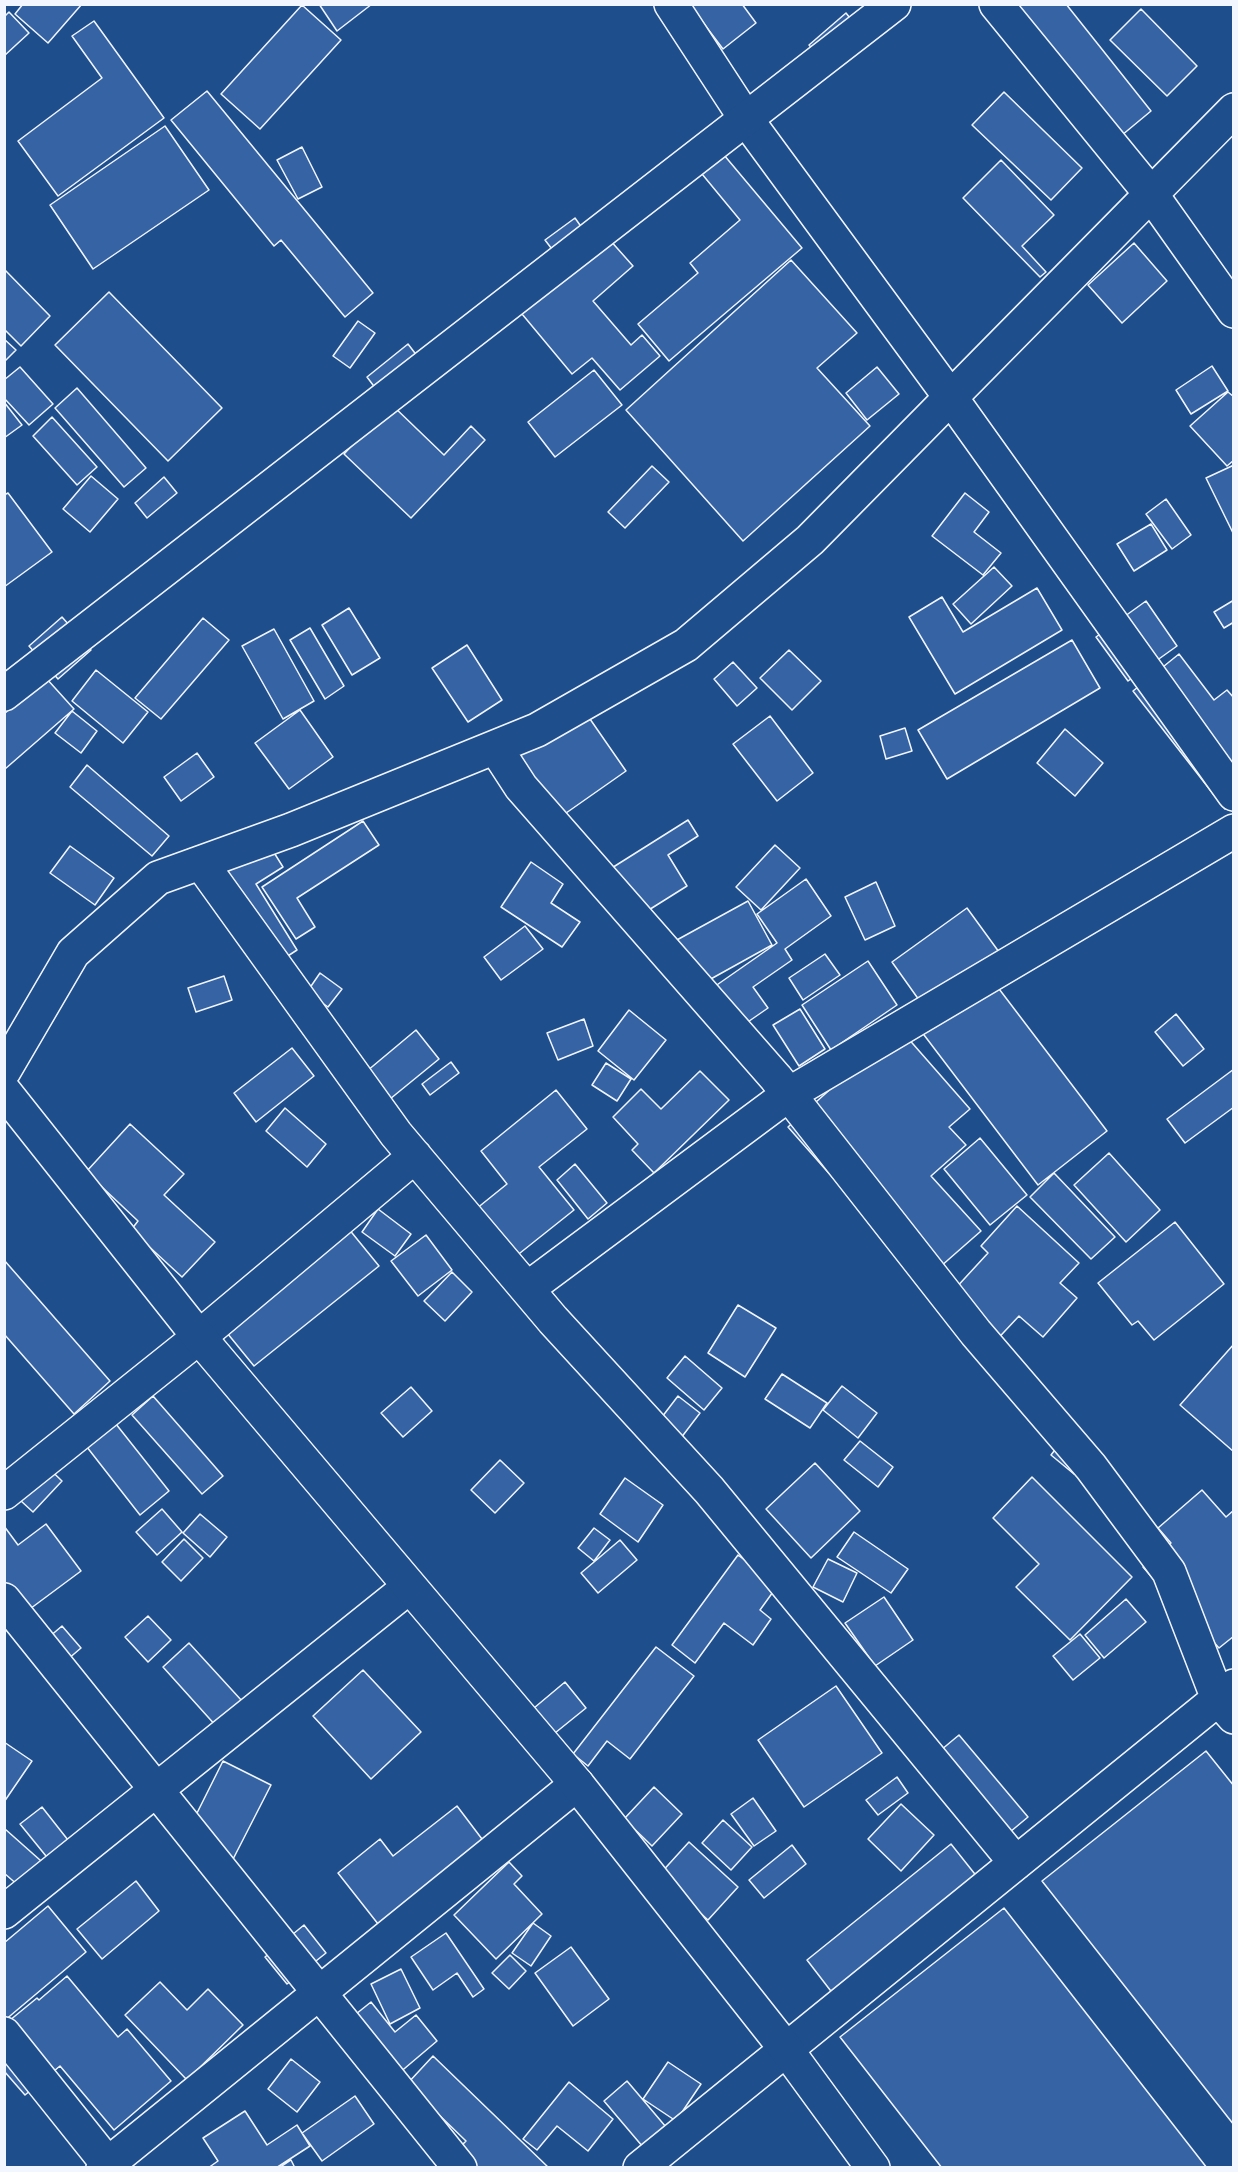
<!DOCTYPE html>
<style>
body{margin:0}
#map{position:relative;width:1238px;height:2172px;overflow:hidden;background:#1f4e8c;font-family:Inter,sans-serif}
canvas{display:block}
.frame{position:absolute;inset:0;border:6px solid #f2f6ff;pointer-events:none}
</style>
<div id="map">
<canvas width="1238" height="2172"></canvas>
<div class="frame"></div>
</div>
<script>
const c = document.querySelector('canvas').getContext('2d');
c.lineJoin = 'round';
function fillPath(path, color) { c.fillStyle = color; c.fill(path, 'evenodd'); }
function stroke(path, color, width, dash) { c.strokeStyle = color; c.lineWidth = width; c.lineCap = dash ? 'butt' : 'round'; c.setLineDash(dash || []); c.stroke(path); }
const building = new Path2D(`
 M23,4H82L48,43L15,14Z
 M319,4H372L337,31Z
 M689,4H742L756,23L723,49Z
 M988,4H1066L1151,111L1104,150Z
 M302,5L341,40L260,129L221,94Z
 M1141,9L1197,66L1167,96L1110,40Z
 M9,12L29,33L4,56V17Z
 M846,13L857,27L821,58L809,45Z
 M94,21L164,118L58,196L18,141L102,78L72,36Z
 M207,91L373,293L345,317L281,240L274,246L171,120Z
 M1004,92L1082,168L1051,200L972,125Z
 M165,126L209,190L93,269L50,205Z
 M302,147L322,187L298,199L277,160Z
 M724,155L802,248L669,361L638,324L698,273L690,263L740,220L702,174Z
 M1001,160L1054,215L1022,246L1046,272L1040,277L963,198Z
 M575,218L587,235L558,257L545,240Z
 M609,239L633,266L593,301L631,345L642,335L660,356L620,390L592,358L572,374L522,314Z
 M1134,243L1167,281L1122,323L1088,285Z
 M791,260L857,333L817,368L870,426L743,541L626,410Z
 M4,269L50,316L21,346L4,329Z
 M109,292L222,408L168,461L55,345Z
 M358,321L375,333L350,368L333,356Z
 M4,339L16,350L4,362Z
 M408,344L421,361L379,393L367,377Z
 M1212,366L1228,391L1191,414L1176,390Z
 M20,367L53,404L29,425L4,398V380Z
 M877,367L899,394L867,420L846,393Z
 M594,370L622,405L555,457L528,422Z
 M77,388L146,468L124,487L55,408Z
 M1228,392L1234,397V460L1227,466L1190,426Z
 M4,402L22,425L4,438Z
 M391,404L444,455L471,426L485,440L411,518L344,454Z
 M52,417L97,467L77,485L33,436Z
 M1234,465V535L1206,478Z
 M652,466L669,482L625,528L608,512Z
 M91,476L118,499L90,532L63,509Z
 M164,477L177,493L147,518L135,503Z
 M8,493L52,552L4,587V495Z
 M965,493L989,512L974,532L1001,553L983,575L932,536Z
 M1166,499L1191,535L1172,549L1146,514Z
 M1151,524L1167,550L1134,571L1117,544Z
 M994,567L1012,586L971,624L953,604Z
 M1037,588L1062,630L955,694L909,617L942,597L963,632Z
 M1234,600V622L1224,628L1214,612Z
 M1146,601L1177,646L1128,681L1096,637Z
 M349,608L380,658L352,675L322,625Z
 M62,617L91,650L58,679L29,646Z
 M203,618L229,640L161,719L135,698Z
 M310,628L344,686L325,699L290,640Z
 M274,629L314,701L283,719L242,646Z
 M1072,640L1100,688L947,779L918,730Z
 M467,645L502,700L468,722L432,668Z
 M789,650L821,681L792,710L760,678Z
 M1179,654L1214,700L1227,690L1234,698V802L1225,809L1133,691Z
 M733,662L757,688L737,706L714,679Z
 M96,670L148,712L123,743L72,701Z
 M46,678L74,709L5,769L4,714Z
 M581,706L626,771L539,832L494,767Z
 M300,710L333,757L289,789L255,743Z
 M72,711L97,731L81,753L55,733Z
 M770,716L813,773L777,801L733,744Z
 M905,728L912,751L886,759L880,736Z
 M1065,729L1103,763L1075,796L1037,763Z
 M197,753L214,777L181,801L164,777Z
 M87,765L169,836L152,856L70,787Z
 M688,820L698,836L668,855L687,886L636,918L607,871Z
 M363,821L379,845L297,898L315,927L296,939L262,887Z
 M268,843L283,867L256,884L297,950L271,967L215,875Z
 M775,845L800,868L761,910L736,887Z
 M70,846L114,878L95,905L50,873Z
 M531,862L563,884L551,903L580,922L562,947L501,907Z
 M806,879L831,916L785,949L792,960L753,987L768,1008L729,1035L701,996L777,943L757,914Z
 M876,882L895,926L865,940L845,897Z
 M748,901L772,945L700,985L675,941Z
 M967,908L999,952L924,1007L892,962Z
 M525,926L543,949L501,980L484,957Z
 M825,954L840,975L803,1000L789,978Z
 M868,961L897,1005L831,1050L802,1005Z
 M320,973L342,989L328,1007L307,992Z
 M224,976L232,1000L196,1012L188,988Z
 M990,977L1107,1131L1038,1185L921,1031Z
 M800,1009L825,1049L799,1066L773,1025Z
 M629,1010L666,1040L634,1080L598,1051Z
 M1176,1014L1204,1049L1183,1066L1155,1032Z
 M584,1019L593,1046L558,1060L547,1033Z
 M899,1028L970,1109L949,1127L966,1145L931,1176L981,1231L924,1281L788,1127Z
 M416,1030L439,1059L390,1099L367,1071Z
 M292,1048L314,1076L256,1122L234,1093Z
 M451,1062L459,1073L430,1095L422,1084Z
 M606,1063L631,1079L617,1101L592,1085Z
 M1234,1069V1107L1185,1143L1167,1119Z
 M700,1071L729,1100L654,1173L632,1150L638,1144L613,1117L641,1089L661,1109Z
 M556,1090L587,1129L539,1167L574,1210L515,1257L476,1209L507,1184L481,1151Z
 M285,1108L326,1144L307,1167L266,1131Z
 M130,1124L184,1174L164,1195L215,1242L182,1277L131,1230L138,1221L86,1172Z
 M980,1138L1027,1195L990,1225L944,1169Z
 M1109,1153L1160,1210L1126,1242L1074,1185Z
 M575,1164L607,1203L588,1219L557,1180Z
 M1054,1173L1115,1237L1091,1259L1030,1197Z
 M1017,1206L1079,1263L1060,1283L1077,1298L1043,1337L1019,1316L990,1347L942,1303L988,1253L981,1246Z
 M378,1209L411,1234L395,1256L362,1232Z
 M1175,1222L1224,1284L1154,1340L1138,1321L1132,1325L1098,1283Z
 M348,1228L379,1266L254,1366L223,1328Z
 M426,1235L452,1270L418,1296L391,1261Z
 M4,1260L110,1381L74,1414L4,1334Z
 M452,1272L472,1292L445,1321L424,1301Z
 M738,1305L776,1328L745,1377L708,1353Z
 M1234,1344V1452L1180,1405Z
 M685,1356L722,1388L704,1410L667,1378Z
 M782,1374L827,1403L810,1428L765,1399Z
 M842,1386L877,1413L858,1438L823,1410Z
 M411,1387L432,1411L403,1437L381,1413Z
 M153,1396L223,1476L202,1494L132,1415Z
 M678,1396L700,1413L671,1451L649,1434Z
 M112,1419L169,1491L140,1515L83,1442Z
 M860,1441L893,1467L878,1487L844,1460Z
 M1061,1442L1085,1462L1074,1474L1051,1455Z
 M37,1457L62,1481L33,1512L8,1489Z
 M500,1460L524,1483L495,1513L471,1490Z
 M815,1463L860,1511L811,1558L766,1509Z
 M1032,1477L1132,1577L1070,1640L1016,1587L1039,1564L993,1518Z
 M625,1478L663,1505L638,1542L600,1514Z
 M1202,1490L1226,1517L1234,1510V1636L1219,1648L1179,1603L1176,1605L1143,1567L1171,1543L1158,1528Z
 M162,1509L182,1532L157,1555L136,1532Z
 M200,1514L227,1537L210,1557L183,1533Z
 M46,1524L81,1571L11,1623L4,1614V1526L18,1545Z
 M594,1528L610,1540L594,1561L578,1548Z
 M854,1532L908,1569L891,1593L837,1557Z
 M184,1539L203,1558L181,1581L162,1562Z
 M620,1540L637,1560L598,1593L581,1573Z
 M738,1555L778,1585L760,1610L771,1619L753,1645L724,1623L695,1663L672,1645Z
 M828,1559L857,1573L843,1602L813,1587Z
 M884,1597L913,1640L875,1666L845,1623Z
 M1126,1599L1146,1622L1104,1658L1085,1635Z
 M148,1616L171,1640L148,1662L125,1637Z
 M62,1626L81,1648L61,1665L42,1643Z
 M1080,1634L1100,1658L1073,1680L1053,1656Z
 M189,1643L253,1713L226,1737L163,1667Z
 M656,1647L694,1676L630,1759L607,1741L588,1766L573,1754Z
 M363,1670L421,1732L371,1779L313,1716Z
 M565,1682L586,1708L555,1733L534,1708Z
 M836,1686L882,1753L804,1807L758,1740Z
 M959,1735L1028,1817L1004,1837L935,1755Z
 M4,1742L32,1761L4,1802Z
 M1206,1751L1234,1786V2125L1042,1881Z
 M223,1761L271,1785L229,1867L182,1843Z
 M897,1777L908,1793L878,1815L866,1800Z
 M654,1787L682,1814L652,1846L624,1819Z
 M753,1798L776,1831L754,1846L731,1814Z
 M901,1804L934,1835L901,1871L868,1839Z
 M457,1806L485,1843L382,1929L338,1873L380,1839L393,1856Z
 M42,1807L79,1854L59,1872L20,1824Z
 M723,1820L752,1847L731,1870L702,1843Z
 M5,1829L49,1868L27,1893L4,1873Z
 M689,1842L738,1887L708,1920L659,1875Z
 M951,1844L982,1883L837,1999L807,1960Z
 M792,1845L806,1864L764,1898L749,1880Z
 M509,1862L522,1876L514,1884L542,1914L496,1959L454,1915Z
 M136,1881L159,1911L102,1959L77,1929Z
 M48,1906L86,1952L4,2021V1943Z
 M1004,1908L1207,2168H942L840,2037Z
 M533,1923L551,1936L531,1966L512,1953Z
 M304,1925L326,1953L287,1984L265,1957Z
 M446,1933L484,1989L473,1997L457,1973L433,1990L411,1957Z
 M571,1947L609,1999L573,2026L535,1973Z
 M510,1955L526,1971L509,1989L492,1973Z
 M401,1969L420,2008L390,2024L371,1984Z
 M67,1976L118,2037L127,2029L171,2081L114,2130L60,2066L25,2095L4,2071V2025L37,1998L39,2000Z
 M160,1982L187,2010L208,1989L243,2025L187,2080L125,2015Z
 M371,2002L395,2032L416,2015L437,2041L398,2074L351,2018Z
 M433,2056L549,2168H457L448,2159L466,2141L407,2084Z
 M291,2059L320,2082L297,2112L268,2089Z
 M668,2062L701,2084L676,2121L643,2099Z
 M627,2081L666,2127L643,2147L604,2101Z
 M569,2082L613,2119L588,2151L557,2126L537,2150L523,2139Z
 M355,2096L374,2124L322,2161L302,2133Z
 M245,2111L267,2145L297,2125L310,2146L276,2168H208L218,2161L203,2138Z
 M291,2160L295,2168H279Z`);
fillPath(building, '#3563a3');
stroke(building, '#f2f6ff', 1.5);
const street = new Path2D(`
 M671,4L746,119L951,398L1234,794
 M996,4L1151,194L1234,311
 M495,747L521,787L776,1078L976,1333L1091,1467L1169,1572L1218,1699L1234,1717
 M201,863L396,1134L553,1320L709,1490L1016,1863
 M4,1071L73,953L158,878L291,830L537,730L686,645L810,540L1234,110
 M527,1289L789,1094L1234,831
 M4,1493L199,1337L415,1156
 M4,1600L460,2168
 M4,1912L409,1587
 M4,2034L111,2168
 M103,2168L577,1784
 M640,2168L1234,1686`);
const secondary = new Path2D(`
 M4,694L894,4
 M4,1091L199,1337L577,1784L786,2049L873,2168`);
stroke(street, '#f2f6ff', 36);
stroke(secondary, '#f2f6ff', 36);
stroke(street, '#1f4e8c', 33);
stroke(secondary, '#1f4e8c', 33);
</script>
